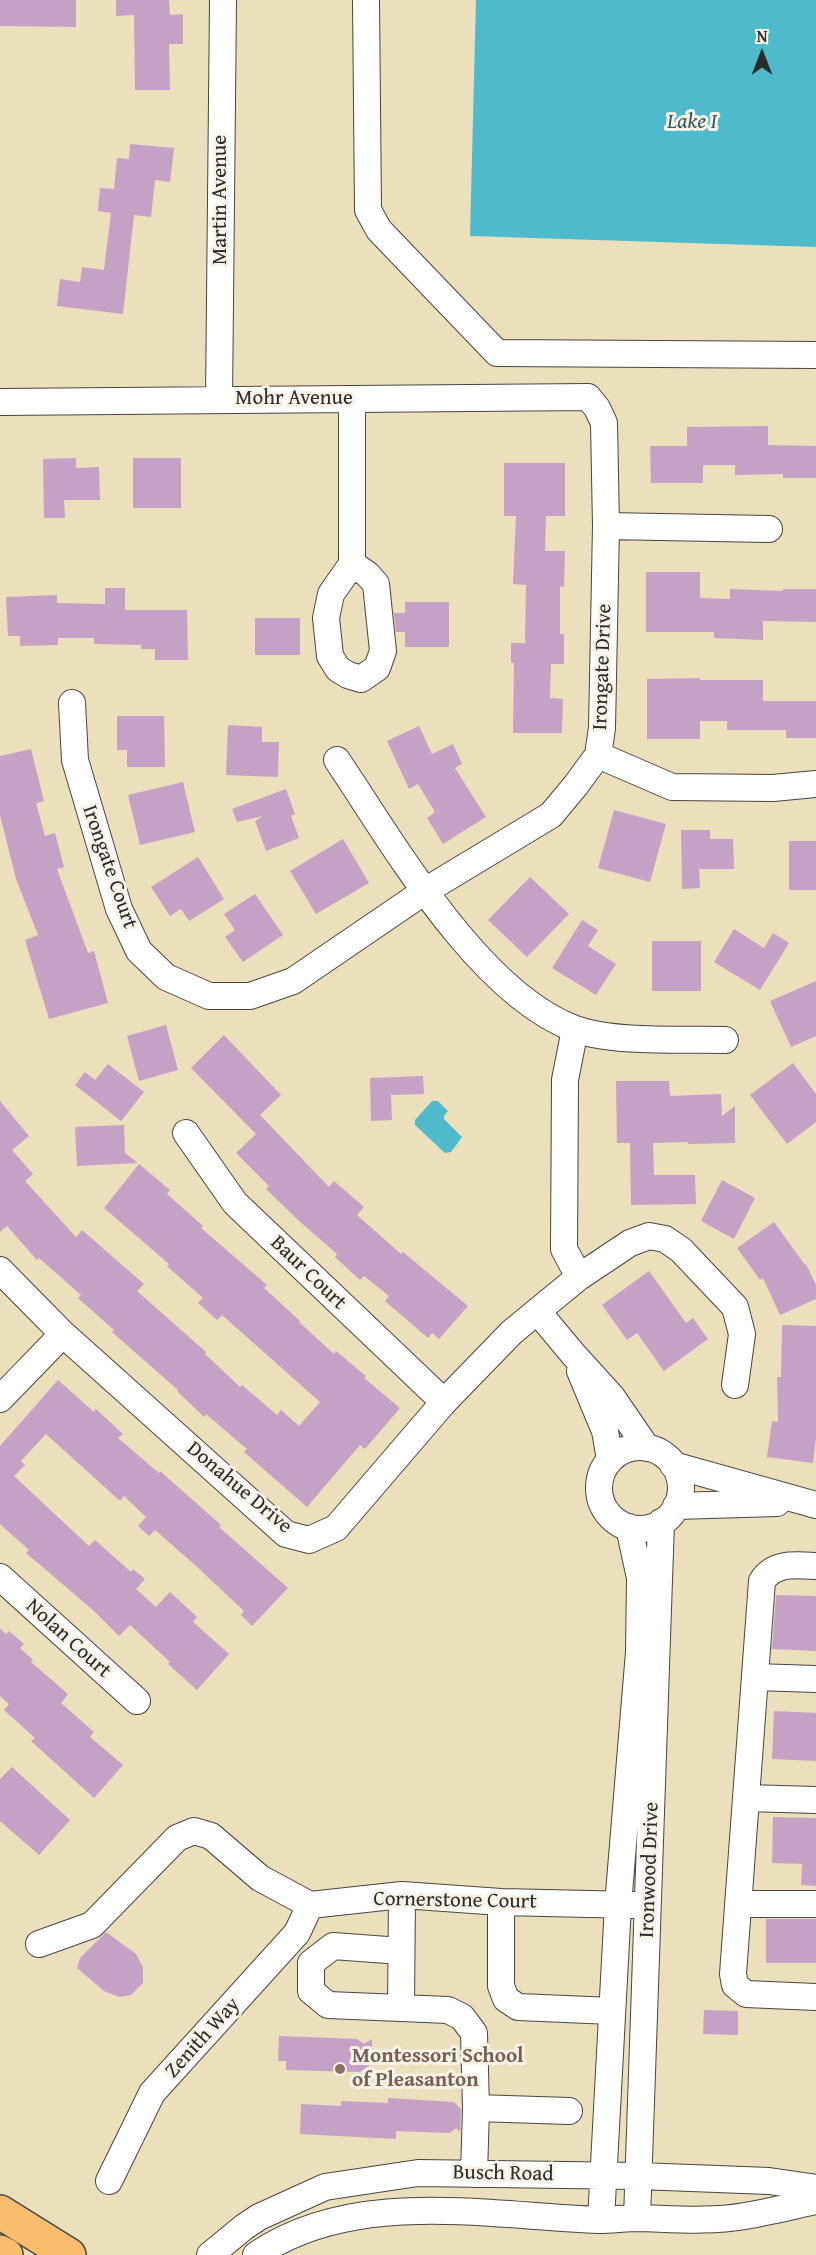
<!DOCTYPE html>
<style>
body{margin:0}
#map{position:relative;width:816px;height:2255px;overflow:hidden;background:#ebdfbc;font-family:"Gentium Book Plus",serif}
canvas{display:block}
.north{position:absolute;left:732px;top:24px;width:60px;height:60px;-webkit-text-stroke:4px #f7f3e8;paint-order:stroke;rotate:0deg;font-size:16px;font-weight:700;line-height:24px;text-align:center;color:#2b2b2b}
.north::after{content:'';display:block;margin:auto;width:21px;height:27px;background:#2b2b2b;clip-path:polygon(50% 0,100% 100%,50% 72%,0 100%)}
</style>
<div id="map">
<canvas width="816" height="2255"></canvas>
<div class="north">N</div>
</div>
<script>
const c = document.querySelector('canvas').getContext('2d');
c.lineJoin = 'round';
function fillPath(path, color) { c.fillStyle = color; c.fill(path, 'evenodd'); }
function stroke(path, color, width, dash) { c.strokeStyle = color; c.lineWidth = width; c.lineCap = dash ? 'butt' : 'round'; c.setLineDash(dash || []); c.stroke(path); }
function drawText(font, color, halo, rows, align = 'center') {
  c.font = font + ' "Gentium Book Plus",serif'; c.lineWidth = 6; c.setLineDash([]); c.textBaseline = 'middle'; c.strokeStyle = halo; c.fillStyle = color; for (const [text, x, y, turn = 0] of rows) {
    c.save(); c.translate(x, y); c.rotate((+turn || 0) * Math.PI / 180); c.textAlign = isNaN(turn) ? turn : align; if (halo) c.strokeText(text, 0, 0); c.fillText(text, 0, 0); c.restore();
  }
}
fillPath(new Path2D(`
 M476,0H816V247L470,236Z
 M432,1101H438L448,1111L444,1116V1119L462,1137L451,1152L445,1153L415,1125V1120Z`), '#4fbacc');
fillPath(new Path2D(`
 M0,0H76V27L0,26Z
 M116,0H169L170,15L183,14V44H169L170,90H135L134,15L116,16Z
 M130,144L174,148L170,182L155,180L151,217L134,215L123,314L57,306L60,279L80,282L82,267L104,270L111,213L98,211L100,188L114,189L117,158L129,159Z
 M768,426V445L816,446V478H783V474L735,475V465H703V483H651L650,446H687V427Z
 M76,458V468L99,467L100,500H64L65,518H44L43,459Z
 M133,458H181V508H133Z
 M504,463H565V516H546L545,551H565L564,587L560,586V634H564V664H551L550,698L563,699L562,733H513L514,663H511V643H525L526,585L513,584L516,516H504Z
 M646,572H700V598L730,599V589L783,591V589H816V622L763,621V640L714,638V632H646Z
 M105,588H125V610H187L188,660H155V649H141V645L94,644V638H58V645L20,646V636H8L6,597L57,595V603L105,604Z
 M405,602H449V647H405V632H396L394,613H405Z
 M255,618H300V655H255Z
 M700,678V680H763V701H816V738H786V730H727V721H700V739H647V679Z
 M117,716H164L165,767H127V750H117Z
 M228,725L262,727V742H279L278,777L226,775Z
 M419,726L432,754L453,744L462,764L455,768L486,817L443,844L427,818L435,812L418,784L409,789L387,741Z
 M31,749L44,801L36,803L45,836L55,833L64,867L57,869L88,953L94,951L108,1003L49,1019L25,940L38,935L16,879L0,815V756Z
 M183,782L195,832L140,845L128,795Z
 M286,789L295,814L291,816L299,838L266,851L255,821L263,816L237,822L232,809Z
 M614,810L666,824L650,882L598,868Z
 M681,830H710V839H733L734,869H699L700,888L682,889Z
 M343,839L369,883L316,914L290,871Z
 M789,841H816V890H789Z
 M198,857L224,899L189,921L181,909L170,916L151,887Z
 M530,877L569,914L527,957L488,920Z
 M255,894L283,935L243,962L225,937L235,930L224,914Z
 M582,920L598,930L588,946L616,964L596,995L552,968Z
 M734,929L764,948L773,933L789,943L760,990L714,962Z
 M652,941H701V991H652Z
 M816,981V1036L791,1047L770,1001Z
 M166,1025L178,1070L139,1081L127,1036Z
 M224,1035L281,1095L260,1115L329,1187L334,1181L364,1207L357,1215L401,1254L403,1252L468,1306L439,1339L432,1333L428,1338L385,1301L389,1296L364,1276L360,1280L335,1257L337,1254L297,1219L266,1189L269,1186L236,1153L256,1134L191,1068Z
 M793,1063L816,1094V1122L787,1144L750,1095Z
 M108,1064L144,1092L121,1121L75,1085L85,1072L95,1080Z
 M423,1076L424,1094L391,1095L392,1120L371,1121L370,1078Z
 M616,1081H669L670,1096L721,1094L722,1116L735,1106V1143L688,1144V1142L653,1143L654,1175H695L696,1204L631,1205L630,1143H617Z
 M0,1101L29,1136L12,1150L33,1174L25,1181L76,1237L82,1230L144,1284L137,1291L206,1352L205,1354L240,1387L242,1385L277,1415L281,1410L299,1426L320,1402L222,1315L217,1320L198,1303L203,1298L167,1266L169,1264L104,1208L139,1164L170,1190L167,1194L203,1226L201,1228L267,1285L264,1288L300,1321L299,1322L334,1354L336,1351L366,1376L364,1378L400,1408L365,1449L360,1445L307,1507L244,1452L247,1449L206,1414L204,1417L177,1391L178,1390L112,1332L114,1330L78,1298L81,1295L39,1258L37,1260L7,1226L0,1232Z
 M124,1125L125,1153L138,1163L77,1166L75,1127Z
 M722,1180L755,1198L734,1239L701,1221Z
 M774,1222L805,1265L806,1264L816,1285V1299L780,1315L763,1278L760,1280L737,1248Z
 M649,1271L686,1323L693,1318L708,1339L664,1371L637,1333L627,1340L602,1305Z
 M782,1325L816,1326V1437L813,1463L767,1457L772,1421L778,1422L777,1377H781Z
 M58,1380L94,1412L96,1409L123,1434L118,1438L159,1473L160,1471L221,1525L219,1527L288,1588L252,1626L241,1615L244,1611L195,1565L155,1530L149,1536L138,1526L146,1517L124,1496L120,1501L46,1434L21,1461L25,1465L14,1476L89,1546L95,1540L131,1572L133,1569L145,1579L136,1589L156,1607L170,1592L197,1617L193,1622L229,1654L197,1690L168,1664L170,1662L130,1625L119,1636L94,1611L26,1553L29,1550L0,1524V1446Z
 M776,1595L816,1596V1651L772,1649Z
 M0,1628L6,1634L9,1631L24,1644L20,1648L33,1660L31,1662L68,1694L61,1703L94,1732L90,1737L123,1765L94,1798L31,1741L35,1738L4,1710L9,1704L0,1696Z
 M774,1711L816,1713V1761L772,1759Z
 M12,1767L70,1820L39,1855L0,1821V1779Z
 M773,1817L816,1818V1886L801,1885L802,1864L772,1863Z
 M766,1919H816V1963H766Z
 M106,1932L136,1954L143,1967V1983L131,1995L119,1997L104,1991L77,1968L80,1958Z
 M704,2010L738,2011V2035L703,2034Z
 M279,2036L357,2039L364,2044L372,2039V2059L370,2065L360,2072L286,2070V2061H278Z
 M388,2098L454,2102L461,2109L460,2132L456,2128L450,2133L396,2131V2139L300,2134L301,2104L341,2106V2101L388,2103Z`), '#c5a1c6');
const minor = new Path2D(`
 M366,0L368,210L379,230L497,353L816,355
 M352,399V564L331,594L326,618L330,656L338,669L348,675L361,679L377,668L383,651L376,584L367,574L352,564
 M219,400L223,0
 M0,402L588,397L597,408L604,423L606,526L602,728L598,755L576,785L551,815L425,891L293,981L250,996H209L166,977L139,951L119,909L75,760L72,703
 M606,526L769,529
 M598,755L672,787L773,788L816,784
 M337,760C393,843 478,993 575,1029C613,1043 682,1039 725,1040
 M575,1029L565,1080L564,1249L579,1277
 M186,1133L235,1203L444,1402
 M0,1270L63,1334L286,1534L309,1540L336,1528L444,1402L512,1332L579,1277L630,1243L649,1236L665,1239L681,1250L735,1307L742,1334L735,1385
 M538,1312L573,1354L612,1397L647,1448
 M580,1371L605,1431L610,1459
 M0,1399L63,1334
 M599 1488a41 41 0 1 1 82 0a41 41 0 1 1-82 0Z
 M673,1465L816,1505
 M676,1506L777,1503
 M816,1566C795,1565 774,1562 762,1581L733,1974L735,1985L746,1994L816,1997
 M0,1577L137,1701
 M755,1677L816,1679
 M746,1798L816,1800
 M402,1895L401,2008L448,2010L462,2017L474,2033L476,2108L474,2174
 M501,1902V1986L506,1999L518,2007L612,2011
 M738,1904H816
 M39,1944L92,1925L177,1838L194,1831L211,1836L260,1878L310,1905L402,1895L501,1902L634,1905
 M401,1951L333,1946L311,1963V1991L328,2005L401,2008
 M476,2108L569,2111
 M109,2181L152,2093L297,1933L310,1905
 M637,2218L661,1522
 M601,2220L618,1905L639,1652L640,1578L629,1527
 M210,2255L244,2227L259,2217L325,2187L418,2173L639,2176L769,2181L816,2188
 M256,2255C354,2188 487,2216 599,2220C612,2220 626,2218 640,2218C675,2219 710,2222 745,2216C769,2212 792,2206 816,2201`);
const major = new Path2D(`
 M0,2212L69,2255
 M0,2252L6,2255`);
stroke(minor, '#484641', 28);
stroke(major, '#484641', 36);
stroke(minor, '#fff', 26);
stroke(major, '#fabe6e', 33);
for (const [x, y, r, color] of [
 [340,2069,6,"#8d6e63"]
]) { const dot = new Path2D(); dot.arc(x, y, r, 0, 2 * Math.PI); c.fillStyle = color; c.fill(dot); stroke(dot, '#f7f3e8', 2); }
drawText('21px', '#2b2b2b', '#f7f3e8', [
 ["Martin Avenue",221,200,-90],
 ["Mohr Avenue",294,399],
 ["Irongate Drive",603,667,-88],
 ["Irongate Court",109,867,71],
 ["Baur Court",308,1273,44],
 ["Donahue Drive",239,1488,40],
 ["Nolan Court",68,1639,42],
 ["Ironwood Drive",650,1870,-88],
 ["Cornerstone Court",455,1901,1],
 ["Zenith Way",203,2038,-48],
 ["Busch Road",503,2174,1]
]);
drawText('bold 21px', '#785e54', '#f7f3e8', [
 ["Montessori School",352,2057],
 ["of Pleasanton",352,2081]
], 'left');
drawText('italic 22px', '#36565b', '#f7f3e8', [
 ["Lake I",692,122]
]);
</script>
